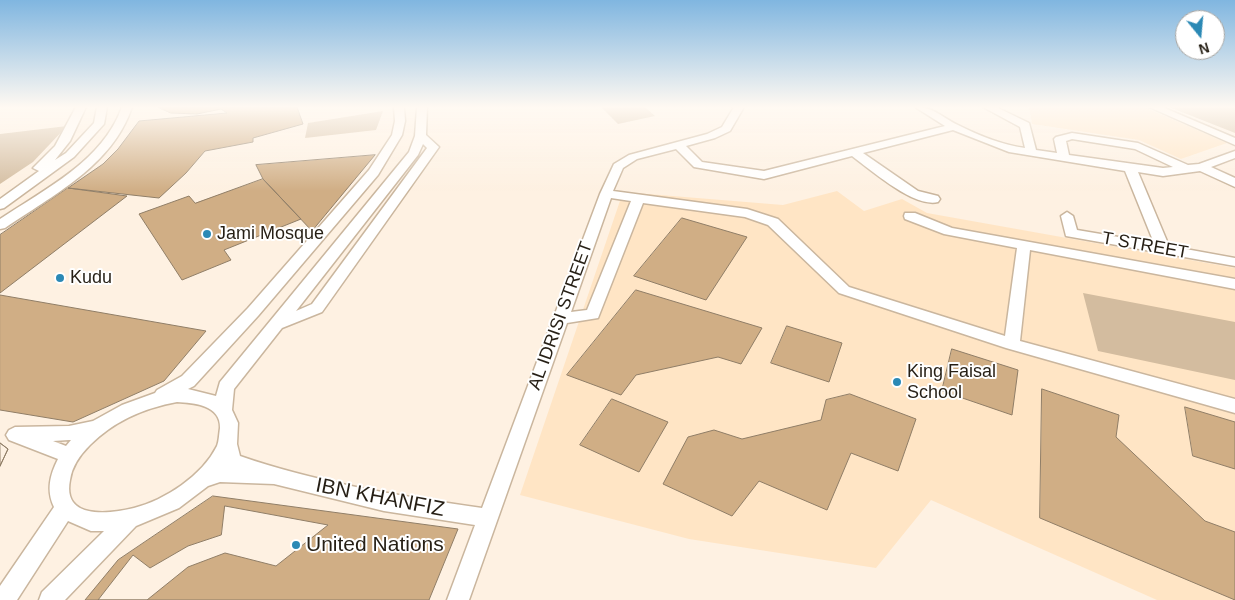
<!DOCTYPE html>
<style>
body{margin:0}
#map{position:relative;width:1235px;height:600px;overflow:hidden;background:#fef1e2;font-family:Arial,sans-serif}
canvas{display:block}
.north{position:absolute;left:1175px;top:10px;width:50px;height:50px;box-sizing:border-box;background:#fff;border:1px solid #a8a5a1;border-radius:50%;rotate:163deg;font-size:14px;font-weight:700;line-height:20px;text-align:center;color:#261f15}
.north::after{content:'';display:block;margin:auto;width:18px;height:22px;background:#2b89b5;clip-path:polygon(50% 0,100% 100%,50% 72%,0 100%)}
</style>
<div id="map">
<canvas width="1235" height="600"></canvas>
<div class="north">N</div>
</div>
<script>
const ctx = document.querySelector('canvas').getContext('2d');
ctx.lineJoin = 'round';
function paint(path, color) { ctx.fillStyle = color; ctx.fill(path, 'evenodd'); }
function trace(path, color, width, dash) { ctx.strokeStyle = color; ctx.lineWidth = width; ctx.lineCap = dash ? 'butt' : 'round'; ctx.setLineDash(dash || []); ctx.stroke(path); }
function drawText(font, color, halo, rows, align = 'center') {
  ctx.font = font + ' Arial,sans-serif'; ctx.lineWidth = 4; ctx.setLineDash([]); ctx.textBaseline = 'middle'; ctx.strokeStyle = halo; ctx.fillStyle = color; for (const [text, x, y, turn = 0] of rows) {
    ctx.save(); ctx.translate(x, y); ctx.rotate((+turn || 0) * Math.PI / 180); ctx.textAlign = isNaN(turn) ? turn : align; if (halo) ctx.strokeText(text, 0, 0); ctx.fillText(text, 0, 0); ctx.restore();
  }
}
paint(new Path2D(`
 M 1029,107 L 1144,107 L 1227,143 L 1181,159 L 1139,140 L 1032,124 Z
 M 837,191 L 864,211 L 902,199 L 927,213 L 1235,268 L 1235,600 L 1157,600 L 931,500 L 876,568 L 689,539 L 520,495 L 623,192 L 783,205 Z`), '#ffe5c5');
paint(new Path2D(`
 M 601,107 L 645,107 L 655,116 L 618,124 Z
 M 1169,107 L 1235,107 L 1235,133 Z
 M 383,111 L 376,130 L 305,138 L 308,123 Z
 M 67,126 L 33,162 L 0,184 L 0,134 Z
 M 1083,293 L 1235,322 L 1235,380 L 1098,351 Z`), '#d3bc9f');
const building = new Path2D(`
 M 158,107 L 297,107 L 303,124 L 253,138 L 253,142 L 205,151 L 186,173 L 159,198 L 68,188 L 103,164 L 118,149 L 139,121 L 227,113 L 221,109 L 197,114 L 171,113 Z
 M 375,155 L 312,231 L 263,179 L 256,165 Z
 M 263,179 L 301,219 L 224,250 L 231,260 L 182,280 L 139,214 L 189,196 L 195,203 Z
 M 68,188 L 127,196 L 0,293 L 0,235 Z
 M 682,218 L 747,237 L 706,300 L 634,276 Z
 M 636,290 L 762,328 L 741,364 L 718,357 L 636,375 L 621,395 L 567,375 Z
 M 0,295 L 206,331 L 164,381 L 73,422 L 0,410 Z
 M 787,326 L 842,343 L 829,382 L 771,363 Z
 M 952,349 L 1018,370 L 1012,415 L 942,391 Z
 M 1042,389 L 1119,415 L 1116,437 L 1205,521 L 1235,532 L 1235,600 L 1040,518 Z
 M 850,394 L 916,419 L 898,471 L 851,453 L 827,510 L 759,481 L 732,516 L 663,484 L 688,437 L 714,430 L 742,439 L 821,420 L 826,400 Z
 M 612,399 L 668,422 L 639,472 L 580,445 Z
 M 1185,407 L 1235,422 L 1235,469 L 1193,456 Z
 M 0,443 L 8,449 L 0,466 Z
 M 0,443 L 8,449 L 0,466 Z
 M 213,496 L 458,529 L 429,600 L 85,600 L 118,560 Z
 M 225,506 L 328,525 L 276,566 L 225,553 L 188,567 L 147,600 L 98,600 L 133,555 L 150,568 L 188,546 L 221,535 Z`);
paint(building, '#d0ae85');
trace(building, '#907e67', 1);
const minor = new Path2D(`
 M 76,107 L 86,107 L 70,141 L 55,160 L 66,153 L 94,123 L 97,107 L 107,107 L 104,124 L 74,157 L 4,208 L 0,209 L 0,199 L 39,171 L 33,168 L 55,146 Z
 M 122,107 L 132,107 C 113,165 52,196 5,228 L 0,229 L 0,219 C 45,189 103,161 122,107 Z
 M 394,107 L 404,107 L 405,121 L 402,135 L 378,175 L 258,316 L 194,386 L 188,389 L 216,396 L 220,382 L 409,152 L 415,136 L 417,107 L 427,107 L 426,135 L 439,147 L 322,312 L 282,328 L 234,389 L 232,410 L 238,423 L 237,444 L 240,456 C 318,483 400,496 482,508 L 600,194 L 614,164 L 629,155 L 707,134 L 722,127 L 734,107 L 744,107 L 730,131 L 715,138 L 686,146 L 702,162 L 764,171 L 945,126 L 915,107 C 934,107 941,117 958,125 C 978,135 1002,145 1025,148 L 1020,127 L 983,107 L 996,107 L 1029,123 L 1036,150 L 1057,153 L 1054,139 L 1056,137 L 1072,133 L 1138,143 L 1188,165 L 1199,164 L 1235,151 L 1235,158 L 1211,167 L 1235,178 L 1235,187 L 1200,171 L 1163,176 L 1138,172 L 1169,246 L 1235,258 L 1235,266 L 1066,236 L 1061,216 L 1067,212 L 1073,216 L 1077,230 L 1154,243 L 1125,171 L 1009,152 L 953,130 L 863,153 L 918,191 L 938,196 L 940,199 L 938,202 C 914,208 871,170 852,156 L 764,179 L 694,167 L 676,149 L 637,159 L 623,168 L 613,191 L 747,209 L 778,219 L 849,287 L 1005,336 L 1017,248 L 944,234 L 905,219 L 904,216 L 905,213 L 915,213 L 952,228 L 1235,279 L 1235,289 L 1030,250 L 1020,341 L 1235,399 L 1235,413 L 1006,348 L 839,293 L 768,225 L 745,217 L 643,203 L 598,318 L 567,323 L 469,600 L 447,600 L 475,525 L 384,511 L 274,484 L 220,482 L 208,486 L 179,508 L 136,526 L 65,600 L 39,600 L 42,592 L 104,531 L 91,531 L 68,521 L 17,600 L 0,600 L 0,586 L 54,507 C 46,490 50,475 58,459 L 9,440 L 6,435 L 9,430 L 15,427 L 69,426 L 93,421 L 122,405 L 155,393 L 157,390 L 182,376 L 248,308 L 369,170 L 392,135 L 395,121 ZM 1072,139 L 1135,149 L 1173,167 L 1163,168 L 1069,155 L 1066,141 ZM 423,144 L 427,148 L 312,304 L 296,311 L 418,155 ZM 611,198 L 631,201 L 587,310 L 571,312 ZM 177,402 C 194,403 221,405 220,428 C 219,434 219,441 217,446 C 202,476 165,500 134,508 C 109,514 62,520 70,480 C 72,466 80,455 90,445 C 114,421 144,408 177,402 ZM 69,440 L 71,440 L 66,446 L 53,441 Z
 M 1149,107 L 1162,107 L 1235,138 L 1235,145 Z`);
trace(minor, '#cab69e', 3);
paint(minor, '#fff');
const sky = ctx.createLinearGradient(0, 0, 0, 191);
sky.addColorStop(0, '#80b6e0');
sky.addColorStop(0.56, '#fff9f2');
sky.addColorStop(1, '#fff9f200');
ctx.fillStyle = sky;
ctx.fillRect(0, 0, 1235, 191);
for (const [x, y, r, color] of [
 [207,234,5,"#2b89b5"],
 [60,278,5,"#2b89b5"],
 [897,382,5,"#2b89b5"],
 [296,545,5,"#2b89b5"]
]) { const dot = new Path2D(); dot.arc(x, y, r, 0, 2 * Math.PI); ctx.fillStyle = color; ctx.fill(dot); trace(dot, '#fff', 2); }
drawText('18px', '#261f15', '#fff', [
 ["Jami Mosque",217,234],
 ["Kudu",70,278],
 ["King Faisal",907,372],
 ["School",907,393]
], 'left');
drawText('18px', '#261f15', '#fff', [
 ["T STREET",1145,246,10],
 ["AL IDRISI STREET",561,316,-70]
]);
drawText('21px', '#261f15', '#fff', [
 ["IBN KHANFIZ",380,498,11]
]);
drawText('21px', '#261f15', '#fff', [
 ["United Nations",306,545]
], 'left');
</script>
